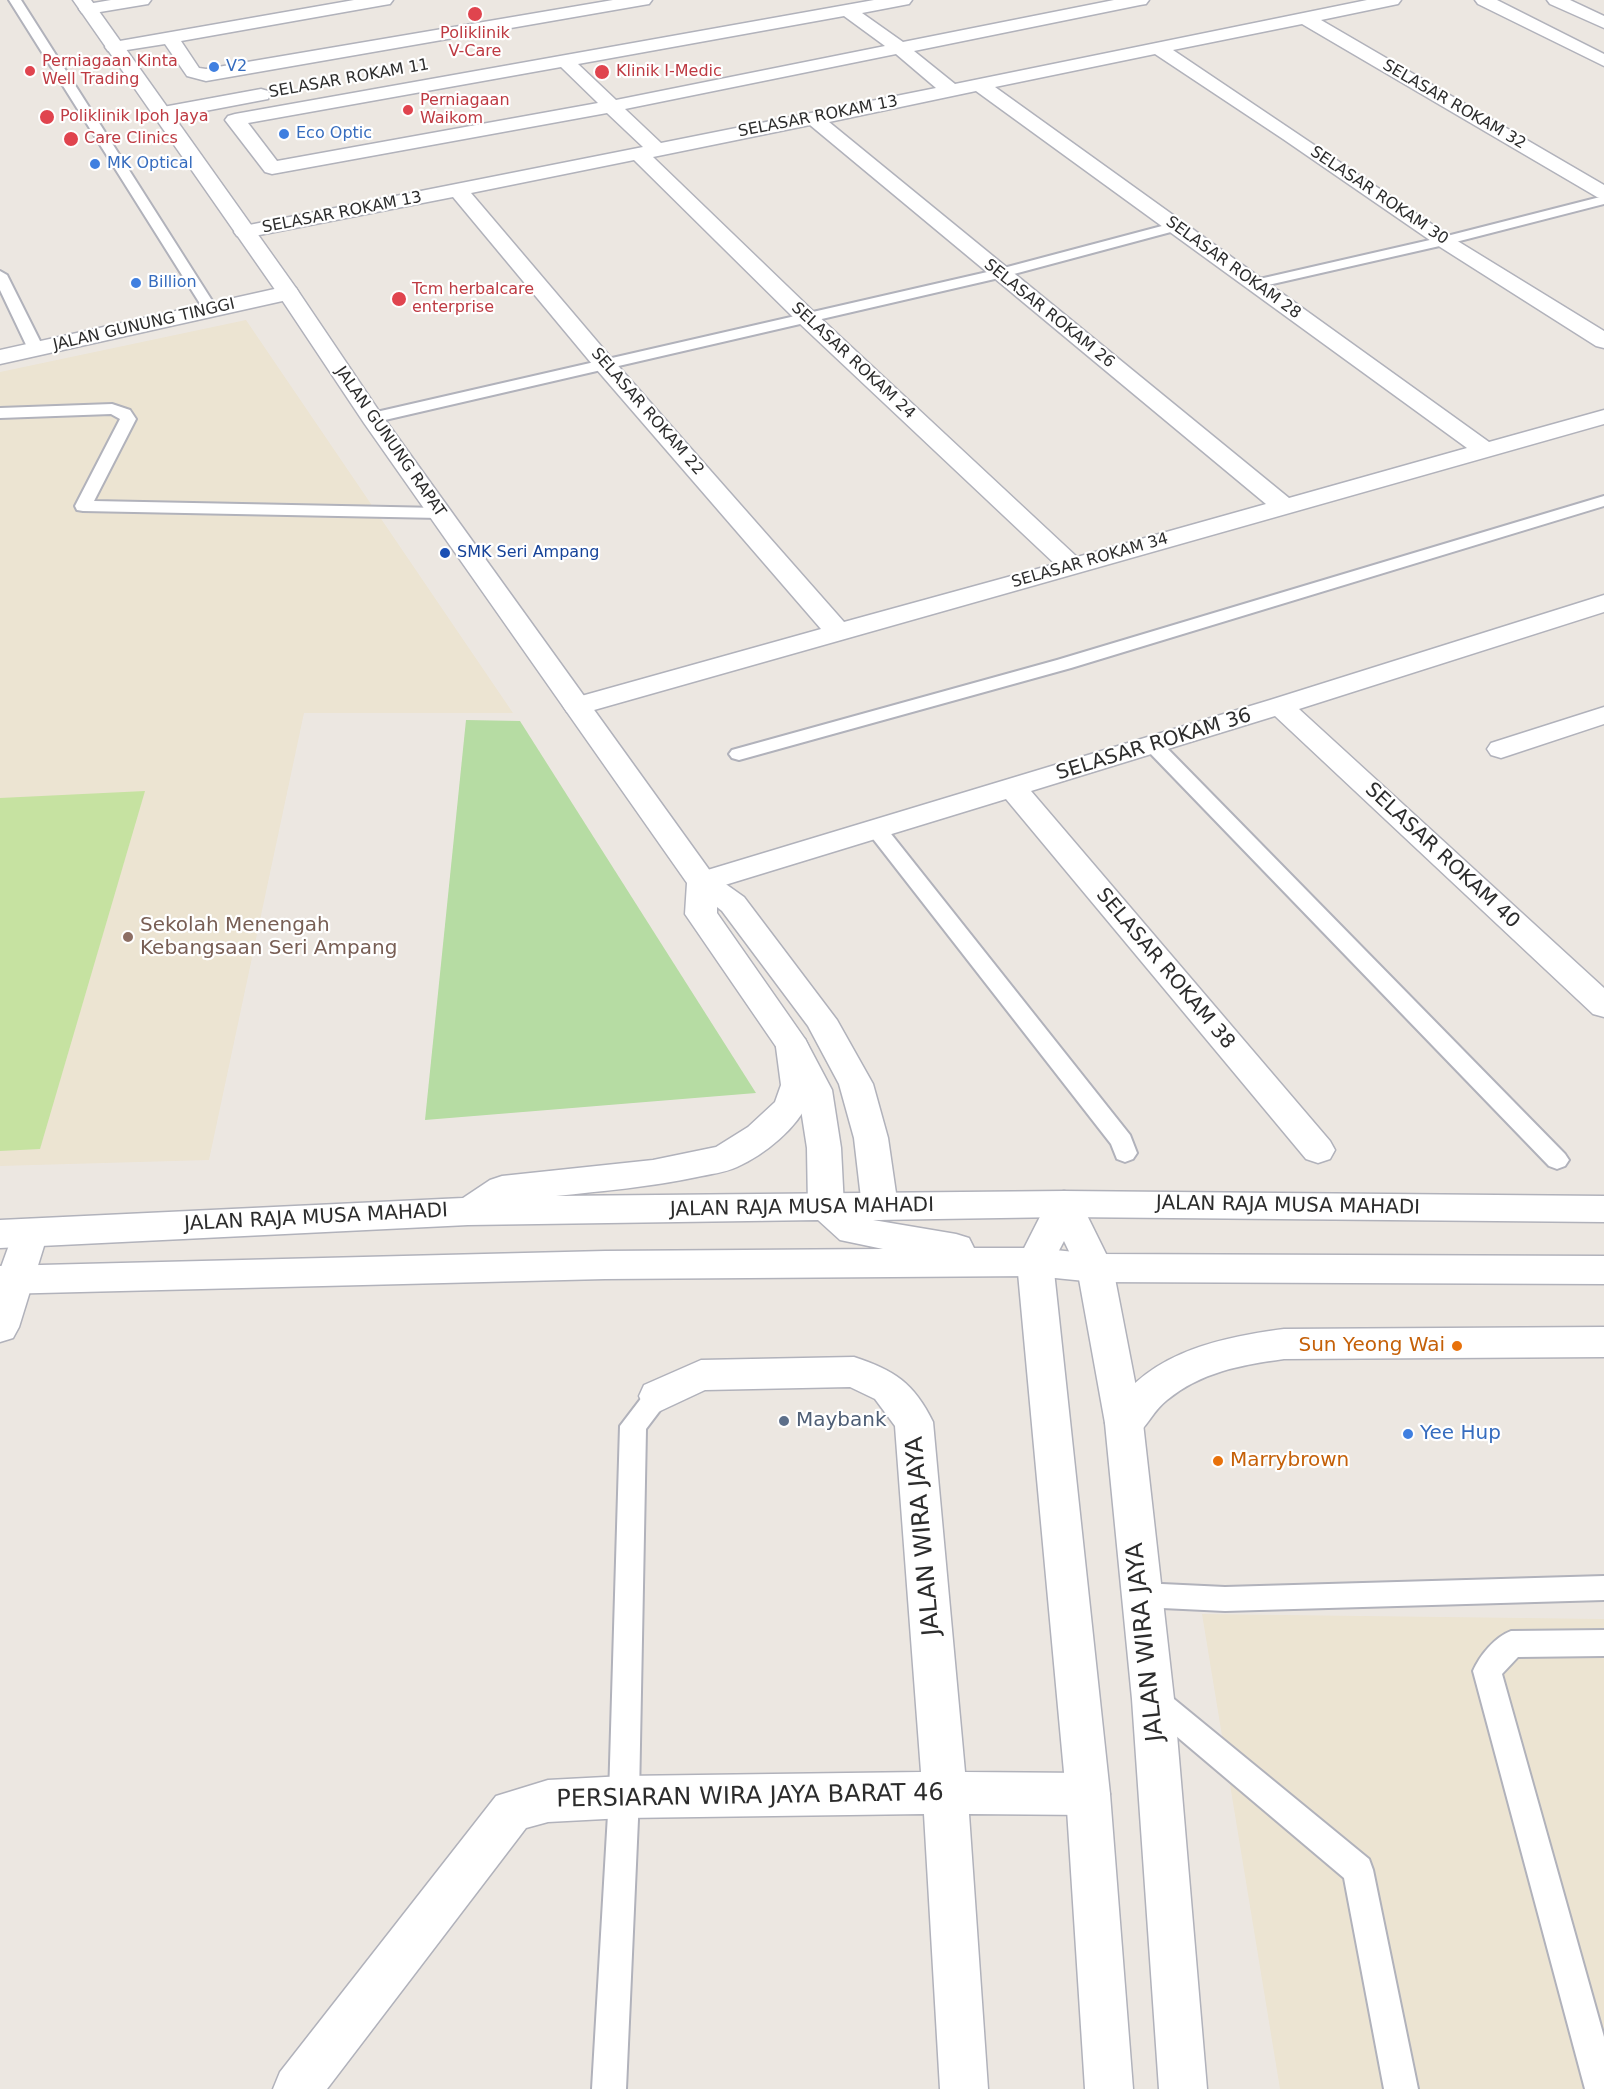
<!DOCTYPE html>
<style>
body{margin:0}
canvas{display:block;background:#ece7e1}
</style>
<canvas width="1604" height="2089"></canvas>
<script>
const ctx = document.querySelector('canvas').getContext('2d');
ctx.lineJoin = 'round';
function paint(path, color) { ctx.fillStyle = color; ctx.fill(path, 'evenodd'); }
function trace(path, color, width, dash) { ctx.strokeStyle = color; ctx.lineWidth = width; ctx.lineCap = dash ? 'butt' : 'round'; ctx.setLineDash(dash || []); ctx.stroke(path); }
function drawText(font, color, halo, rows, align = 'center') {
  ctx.font = font + ' "DejaVu Sans",sans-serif'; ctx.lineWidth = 4.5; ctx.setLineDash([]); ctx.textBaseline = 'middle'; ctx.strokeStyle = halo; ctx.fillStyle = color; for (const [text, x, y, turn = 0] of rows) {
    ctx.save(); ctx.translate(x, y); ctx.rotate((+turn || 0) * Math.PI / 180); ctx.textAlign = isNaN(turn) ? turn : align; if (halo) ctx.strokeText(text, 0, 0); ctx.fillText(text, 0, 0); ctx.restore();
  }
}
paint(new Path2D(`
 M 246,320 L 513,713 L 304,713 L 209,1160 L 0,1166 L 0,372 Z
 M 1202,1614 L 1604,1619 L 1604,2089 L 1280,2089 Z`), '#ece4d2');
paint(new Path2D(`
 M 466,720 L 520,721 L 756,1093 L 425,1120 Z`), '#b6dca3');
paint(new Path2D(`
 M 145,791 L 40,1149 L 0,1151 L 0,798 Z`), '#c6e2a1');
const service = new Path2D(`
 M 9,0 L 21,0 L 218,310 L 216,313 L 211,314 L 204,310 Z
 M 1604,196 L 1604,204 L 1444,245 L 1255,288 L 1248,284 L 1255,280 L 1443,237 Z
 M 1177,222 L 1184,226 L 1182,229 L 999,278 L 372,423 L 364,418 L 372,413 L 996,270 Z
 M 0,271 L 7,275 L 44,349 L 41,352 L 31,352 L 28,349 L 0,290 Z
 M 112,404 L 130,410 L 136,419 L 94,501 L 440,508 L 446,509 L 449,513 L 446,517 L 440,518 L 83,511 L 77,510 L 75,506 L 120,419 L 111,414 L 0,418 L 0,408 Z
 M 1604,496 L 1604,506 L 1071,668 L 739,760 L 732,758 L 729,754 L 732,750 L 1057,660 Z
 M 1153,739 L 1160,741 L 1565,1154 L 1569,1160 L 1565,1166 L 1557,1169 L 1549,1166 L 1146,749 L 1143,745 L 1146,741 Z
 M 877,824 L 884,825 L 1130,1135 L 1137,1153 L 1133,1159 L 1125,1162 L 1117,1159 L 1111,1144 L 870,835 L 867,830 L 870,825 Z
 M 658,1385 L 667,1388 L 671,1396 L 646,1429 L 639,1797 L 626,2089 L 592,2089 L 609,1797 L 620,1426 L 649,1388 Z
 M 1604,1576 L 1604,1600 L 1225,1611 L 1141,1607 L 1131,1604 L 1127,1595 L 1131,1586 L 1141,1583 L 1225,1587 Z
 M 1604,1630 L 1604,1656 L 1518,1657 L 1502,1674 L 1604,2037 L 1604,2089 L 1585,2089 L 1473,1671 C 1480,1655 1495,1637 1511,1631 Z
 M 1153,1686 L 1163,1690 L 1369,1859 L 1373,1870 L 1418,2089 L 1384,2089 L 1344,1878 L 1143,1708 L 1138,1699 L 1143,1690 Z`);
const minor = new Path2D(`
 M 111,0 L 151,0 L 148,4 L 88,14 L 82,13 L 79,9 L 82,5 Z
 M 354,0 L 393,0 L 390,4 L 384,5 L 181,41 L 199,68 L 206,69 L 613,0 L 652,0 L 649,4 L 643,5 L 206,81 L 187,76 L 165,44 L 114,52 L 108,51 L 105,47 L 108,43 L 114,42 Z
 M 874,0 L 912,0 L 909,4 L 862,13 L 903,42 L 1114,0 L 1149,0 L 1146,4 L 1140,5 L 914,51 L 955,84 L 1367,0 L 1401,0 L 1398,4 L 1321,20 L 1604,185 L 1604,199 L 1597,197 L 1302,24 L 1173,50 L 1451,237 L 1604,331 L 1604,348 L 1596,346 L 1437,245 L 1283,139 L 1155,54 L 995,87 L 1489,442 L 1604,410 L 1604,424 L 587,712 L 577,714 L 567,712 L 563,706 L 567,700 L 821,629 L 597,370 L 453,197 L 244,238 L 237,236 L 234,232 L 237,228 L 244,226 L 643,147 L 607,113 L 272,174 L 265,172 L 225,120 L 228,116 L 235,114 ZM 844,16 L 885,46 L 616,100 L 578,64 ZM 896,54 L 936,88 L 661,143 L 625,109 ZM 561,67 L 598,103 L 277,161 L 248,123 ZM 976,91 L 1467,448 L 1289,498 L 829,122 ZM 810,125 L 1266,504 L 1077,557 L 814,312 L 653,157 ZM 634,160 L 798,322 L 1055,564 L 844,622 L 613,360 L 471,193 Z
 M 1475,0 L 1497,0 L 1604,54 L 1604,66 L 1478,4 Z
 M 1547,0 L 1570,0 L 1604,16 L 1604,28 L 1550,4 Z
 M 261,89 L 268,91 L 270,95 L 268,99 L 163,119 L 156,117 L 154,113 L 156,109 L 163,107 Z
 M 288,286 L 296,288 L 299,293 L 296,298 L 0,364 L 0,350 Z
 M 1604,595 L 1604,612 L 1299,709 L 1604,988 L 1604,1017 L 1593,1014 L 1275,716 L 1031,791 L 1330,1141 L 1335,1150 L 1330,1159 L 1318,1163 L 1306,1159 L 1006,799 L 702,892 L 691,889 L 687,882 L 691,875 L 1270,700 Z
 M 1604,707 L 1604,724 L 1501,758 L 1491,755 L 1487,749 L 1491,743 Z
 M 30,1219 L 43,1223 L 48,1233 L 19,1327 L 13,1338 L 0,1342 L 0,1270 L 17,1223 Z
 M 1604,1327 L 1604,1357 L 1284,1359 C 1241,1365 1201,1372 1167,1400 C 1144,1418 1145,1446 1110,1434 L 1105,1423 C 1139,1355 1215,1338 1284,1329 Z
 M 854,1357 C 894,1370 914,1383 933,1422 L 965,1772 L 1088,1773 L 1104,1779 L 1110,1794 L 1104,1809 L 1088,1815 L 969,1814 L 988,2089 L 940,2089 L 924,1814 L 624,1818 L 548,1822 L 526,1828 L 327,2089 L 273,2089 L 280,2072 L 496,1796 L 548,1780 L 624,1776 L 921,1772 L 895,1426 L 875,1399 L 850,1387 L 705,1390 L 658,1412 L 644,1407 L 639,1396 L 644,1385 L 701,1360 Z`);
const tertiary = new Path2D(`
 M 73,0 L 91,0 L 296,288 L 381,414 L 713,875 L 744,897 L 837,1020 L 873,1084 L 888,1138 L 898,1207 L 893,1217 L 880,1220 L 867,1217 L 862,1207 L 854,1138 L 839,1084 L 808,1026 L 722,911 L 717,907 L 717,913 L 805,1039 L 832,1090 L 841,1148 L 844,1207 L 839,1217 L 826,1220 L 813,1217 L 808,1207 L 807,1148 L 798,1090 L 779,1051 L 685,914 L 687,883 L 364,423 L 278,294 Z
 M 1064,1191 L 1077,1195 L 1113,1268 L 1143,1423 L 1174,1699 L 1207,2089 L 1159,2089 L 1132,1699 L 1105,1423 L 1077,1268 L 1064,1241 L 1053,1262 L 1110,1794 L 1133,2089 L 1085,2089 L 1066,1794 L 1017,1262 L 1051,1195 Z`);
const secondary = new Path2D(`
 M 793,1035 L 805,1039 C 815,1057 816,1081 809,1100 C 798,1128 764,1155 737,1167 C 724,1173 710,1174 697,1177 C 650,1187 603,1191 556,1196 L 1064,1191 L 1604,1196 L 1604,1222 L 1064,1217 L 873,1220 L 956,1234 L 969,1238 L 974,1248 L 1035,1248 L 1095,1254 L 1604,1256 L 1604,1284 L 1095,1282 L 1035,1276 L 605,1279 L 0,1294 L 0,1266 L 605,1251 L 883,1249 L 840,1240 L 818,1220 L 468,1225 L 0,1248 L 0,1220 L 463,1198 L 490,1180 L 502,1176 L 653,1160 L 716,1147 L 748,1127 L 775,1102 L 781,1085 L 776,1047 L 781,1039 Z`);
trace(service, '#b1b2bb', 4);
trace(minor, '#b1b2bb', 3);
trace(tertiary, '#b1b2bb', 3);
trace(secondary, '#b1b2bb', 3);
paint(service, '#fff');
paint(minor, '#fff');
paint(tertiary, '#fff');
paint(secondary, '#fff');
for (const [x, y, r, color] of [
 [475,14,8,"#e0444e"],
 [214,67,6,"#3f7fe0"],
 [30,71,6,"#e0444e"],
 [602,72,8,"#e0444e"],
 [408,110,6,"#e0444e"],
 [47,117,8,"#e0444e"],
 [284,134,6,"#3f7fe0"],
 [71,139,8,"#e0444e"],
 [95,164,6,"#3f7fe0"],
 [136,283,6,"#3f7fe0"],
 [399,299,8,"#e0444e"],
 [445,553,6,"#1a4fb4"],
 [128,937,6,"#8d6e63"],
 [1457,1346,6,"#e8710a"],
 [784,1421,6,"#5c6f8a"],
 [1408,1434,6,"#3f7fe0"],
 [1218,1461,6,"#e8710a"]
]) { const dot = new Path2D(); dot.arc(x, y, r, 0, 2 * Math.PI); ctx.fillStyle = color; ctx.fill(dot); trace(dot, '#fff', 2); }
drawText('16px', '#be3a42', '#fff', [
 ["Poliklinik",475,34,"center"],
 ["V-Care",475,52,"center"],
 ["Perniagaan Kinta",42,62],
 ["Well Trading",42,80],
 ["Klinik I-Medic",616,72],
 ["Perniagaan",420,101],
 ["Waikom",420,119],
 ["Poliklinik Ipoh Jaya",60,117],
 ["Care Clinics",84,139],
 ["Tcm herbalcare",412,290],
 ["enterprise",412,308]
], 'left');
drawText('16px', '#366cbe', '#fff', [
 ["V2",226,67],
 ["Eco Optic",296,134],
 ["MK Optical",107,164],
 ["Billion",148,283]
], 'left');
drawText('16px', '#2c2c2c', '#fff', [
 ["SELASAR ROKAM 11",349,79,-10],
 ["SELASAR ROKAM 32",1454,105,30],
 ["SELASAR ROKAM 13",818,117,-11],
 ["SELASAR ROKAM 30",1379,196,34],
 ["SELASAR ROKAM 13",342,213,-11],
 ["SELASAR ROKAM 28",1233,268,36],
 ["SELASAR ROKAM 26",1049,314,39],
 ["JALAN GUNUNG TINGGI",144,325,-13],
 ["SELASAR ROKAM 24",853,361,43],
 ["SELASAR ROKAM 22",647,412,49],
 ["JALAN GUNUNG RAPAT",390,442,55],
 ["SELASAR ROKAM 34",1090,561,-16]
]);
drawText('16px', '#164399', '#fff', [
 ["SMK Seri Ampang",457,553]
], 'left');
drawText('20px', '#2c2c2c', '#fff', [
 ["SELASAR ROKAM 36",1154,745,-17],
 ["SELASAR ROKAM 40",1442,856,43],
 ["SELASAR ROKAM 38",1165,969,50],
 ["JALAN RAJA MUSA MAHADI",1288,1206,1],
 ["JALAN RAJA MUSA MAHADI",802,1208,-1],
 ["JALAN RAJA MUSA MAHADI",316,1218,-3]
]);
drawText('20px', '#785e54', '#fff', [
 ["Sekolah Menengah",140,926],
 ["Kebangsaan Seri Ampang",140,949]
], 'left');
drawText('20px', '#c56008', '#fff', [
 ["Sun Yeong Wai",1445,1346],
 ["Marrybrown",1230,1461,"left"]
], 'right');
drawText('20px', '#4e5e75', '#fff', [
 ["Maybank",796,1421]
], 'left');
drawText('20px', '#366cbe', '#fff', [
 ["Yee Hup",1420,1434]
], 'left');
drawText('24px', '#2c2c2c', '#fff', [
 ["JALAN WIRA JAYA",924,1536,-95],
 ["JALAN WIRA JAYA",1146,1642,-96],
 ["PERSIARAN WIRA JAYA BARAT 46",750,1797,-1]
]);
</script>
